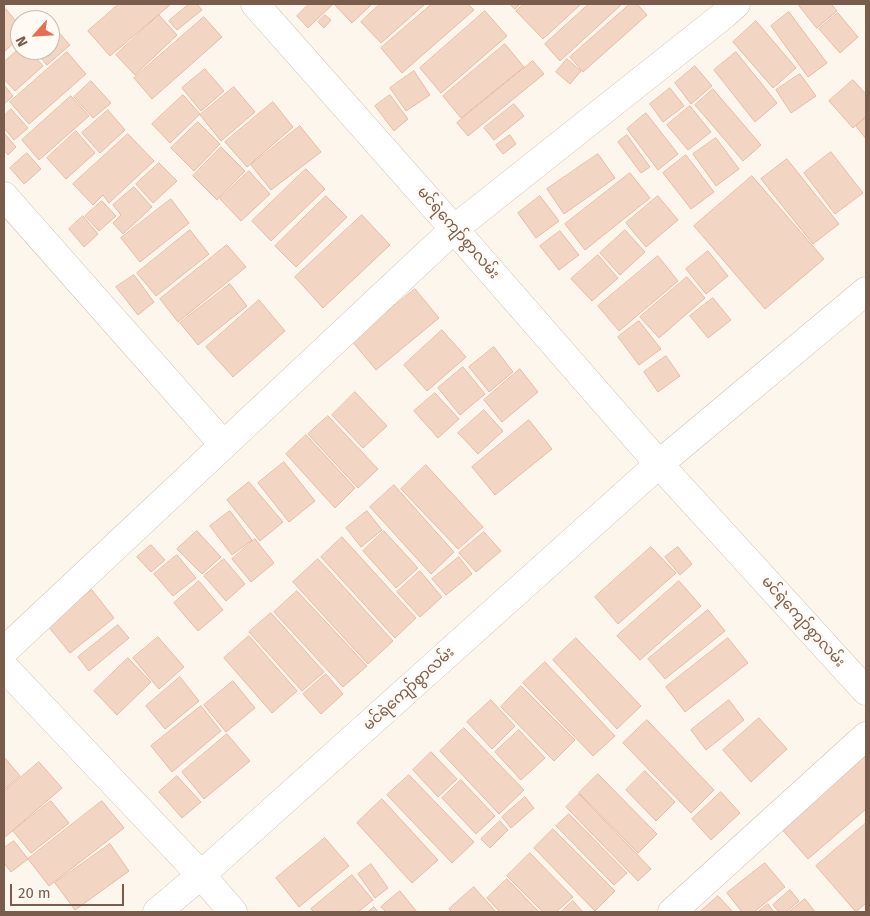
<!DOCTYPE html>
<meta charset="utf-8">
<style>
body{margin:0}
#map{position:relative;width:870px;height:916px;overflow:hidden;background:#fdf6ec;font-family:"Fira Sans",sans-serif}
canvas{display:block}
.frame{position:absolute;inset:0;border:5px solid #7a5c4d;pointer-events:none}
.north{position:absolute;left:10px;top:10px;width:50px;height:50px;box-sizing:border-box;background:#fffaf3;border:1px solid #cabbb1;border-radius:50%;rotate:244deg;font-size:14px;font-weight:700;line-height:20px;text-align:center;color:#7a5c4d}
.north::after{content:'';display:block;margin:auto;width:18px;height:22px;background:#e76f51;clip-path:polygon(50% 0,100% 100%,50% 72%,0 100%)}
.scale{position:absolute;left:10px;top:884px;width:114px;height:22px;box-sizing:border-box;border:2px solid #7a5c4d;border-top:0;padding-left:6px;font-size:15px;line-height:18px;white-space:nowrap;color:#7a5c4d;-webkit-text-stroke:4px #fffaf3;paint-order:stroke}
</style>
<div id="map">
<canvas width="870" height="916"></canvas>
<div class="frame"></div>
<div class="north">N</div>
<div class="scale">20 m</div>
</div>
<script>
const ctx = document.querySelector('canvas').getContext('2d');
ctx.lineJoin = 'round';
function paint(path, color) { ctx.fillStyle = color; ctx.fill(path, 'evenodd'); }
function trace(path, color, width, dash) { ctx.strokeStyle = color; ctx.lineWidth = width; ctx.lineCap = dash ? 'butt' : 'round'; ctx.setLineDash(dash || []); ctx.stroke(path); }
function drawText(font, color, halo, rows, align = 'center') {
  ctx.font = font + ' "Fira Sans","Noto Sans Myanmar",sans-serif'; ctx.lineWidth = 5; ctx.setLineDash([]); ctx.textBaseline = 'middle'; ctx.strokeStyle = halo; ctx.fillStyle = color; for (const [text, x, y, turn = 0] of rows) {
    ctx.save(); ctx.translate(x, y); ctx.rotate((+turn || 0) * Math.PI / 180); ctx.textAlign = isNaN(turn) ? turn : align; if (halo) ctx.strokeText(text, 0, 0); ctx.fillText(text, 0, 0); ctx.restore();
  }
}
const building = new Path2D(`
 M 119,4 L 171,4 L 110,56 L 88,31 Z
 M 189,4 L 197,4 L 202,10 L 177,30 L 169,21 Z
 M 309,4 L 333,4 L 308,28 L 297,16 Z
 M 336,4 L 372,4 L 352,23 L 335,5 Z
 M 380,4 L 425,4 L 381,43 L 361,22 Z
 M 432,4 L 468,4 L 474,10 L 402,73 L 381,48 Z
 M 510,4 L 520,4 L 515,9 Z
 M 524,4 L 581,4 L 543,39 L 516,11 Z
 M 589,4 L 622,4 L 560,61 L 545,44 Z
 M 630,4 L 637,4 L 647,15 L 583,72 L 570,57 Z
 M 798,4 L 831,4 L 837,11 L 817,28 Z
 M 6,9 L 20,26 L 20,37 L 4,52 L 4,11 Z
 M 485,11 L 507,36 L 441,93 L 420,68 Z
 M 789,12 L 827,63 L 808,77 L 771,26 Z
 M 838,13 L 858,37 L 840,53 L 819,29 Z
 M 159,15 L 177,35 L 135,75 L 116,55 Z
 M 325,15 L 331,20 L 324,28 L 318,22 Z
 M 204,17 L 222,37 L 152,99 L 134,78 Z
 M 756,21 L 796,68 L 773,88 L 733,42 Z
 M 53,26 L 70,45 L 47,65 L 34,50 L 50,50 L 50,29 Z
 M 505,44 L 524,67 L 461,118 L 443,96 Z
 M 20,48 L 20,50 L 29,50 L 43,66 L 15,91 L 4,79 L 4,62 Z
 M 67,52 L 86,74 L 29,124 L 10,102 Z
 M 736,52 L 777,103 L 755,122 L 714,70 Z
 M 567,59 L 581,71 L 570,84 L 556,72 Z
 M 533,61 L 544,74 L 468,136 L 457,123 Z
 M 695,66 L 712,86 L 691,104 L 675,83 Z
 M 205,69 L 224,91 L 201,111 L 182,88 Z
 M 414,71 L 430,95 L 406,111 L 390,88 Z
 M 800,74 L 816,96 L 791,113 L 776,90 Z
 M 853,80 L 866,94 L 866,116 L 853,128 L 829,101 Z
 M 91,81 L 111,103 L 93,118 L 74,97 Z
 M 4,85 L 13,96 L 4,104 Z
 M 234,87 L 255,112 L 221,141 L 200,115 Z
 M 670,88 L 684,106 L 663,122 L 650,104 Z
 M 713,89 L 761,145 L 743,161 L 695,105 Z
 M 183,95 L 200,114 L 170,143 L 152,124 Z
 M 390,95 L 408,119 L 394,131 L 375,106 Z
 M 71,96 L 89,116 L 39,160 L 22,140 Z
 M 273,102 L 293,127 L 247,167 L 225,142 Z
 M 514,104 L 524,116 L 494,140 L 484,128 Z
 M 690,106 L 711,132 L 688,150 L 667,125 Z
 M 11,109 L 28,128 L 14,140 L 4,128 L 4,116 Z
 M 108,110 L 125,130 L 100,153 L 82,133 Z
 M 646,113 L 678,154 L 658,170 L 627,129 Z
 M 866,118 L 866,139 L 856,126 Z
 M 198,122 L 220,144 L 194,171 L 171,148 Z
 M 300,126 L 321,152 L 271,190 L 251,165 Z
 M 76,131 L 95,153 L 66,179 L 47,158 Z
 M 4,133 L 16,147 L 8,155 L 4,150 Z
 M 128,134 L 154,161 L 109,203 L 103,195 L 93,205 L 73,184 Z
 M 510,135 L 516,144 L 503,154 L 496,145 Z
 M 627,135 L 650,167 L 641,173 L 618,142 Z
 M 716,138 L 739,169 L 716,186 L 693,154 Z
 M 221,147 L 245,171 L 217,200 L 193,176 Z
 M 831,152 L 863,193 L 835,214 L 804,173 Z
 M 27,153 L 41,169 L 24,184 L 10,168 Z
 M 598,154 L 615,178 L 564,214 L 547,189 Z
 M 686,155 L 714,192 L 691,209 L 663,173 Z
 M 787,159 L 839,224 L 813,244 L 761,179 Z
 M 159,163 L 177,181 L 153,203 L 136,184 Z
 M 306,169 L 325,189 L 271,241 L 252,221 Z
 M 249,171 L 270,194 L 241,221 L 220,199 Z
 M 630,173 L 650,198 L 585,250 L 565,224 Z
 M 752,176 L 824,259 L 765,309 L 694,226 Z
 M 134,187 L 152,207 L 123,234 L 113,223 L 121,215 L 113,205 Z
 M 326,196 L 347,217 L 296,267 L 275,246 Z
 M 540,196 L 559,221 L 536,238 L 518,213 Z
 M 658,196 L 678,220 L 646,247 L 626,223 Z
 M 171,199 L 189,223 L 140,262 L 121,238 Z
 M 102,201 L 116,216 L 99,231 L 85,216 Z
 M 362,215 L 390,245 L 323,308 L 295,277 Z
 M 83,216 L 98,234 L 84,247 L 69,229 Z
 M 190,230 L 209,254 L 156,296 L 137,273 Z
 M 625,230 L 645,252 L 620,275 L 600,253 Z
 M 560,231 L 579,255 L 559,270 L 540,246 Z
 M 227,245 L 246,267 L 178,322 L 160,299 Z
 M 708,251 L 728,276 L 706,294 L 686,269 Z
 M 598,255 L 618,278 L 592,301 L 571,279 Z
 M 658,256 L 678,281 L 619,331 L 598,306 Z
 M 134,275 L 154,302 L 138,315 L 116,287 Z
 M 687,277 L 705,298 L 659,338 L 640,317 Z
 M 230,284 L 247,306 L 198,345 L 180,323 Z
 M 415,289 L 439,318 L 376,370 L 352,341 Z
 M 713,298 L 731,320 L 708,338 L 690,316 Z
 M 259,300 L 285,331 L 233,377 L 206,347 Z
 M 639,321 L 661,349 L 639,365 L 618,337 Z
 M 442,330 L 466,357 L 427,391 L 404,365 Z
 M 494,347 L 513,372 L 489,392 L 469,367 Z
 M 666,356 L 680,376 L 658,392 L 644,372 Z
 M 463,367 L 485,394 L 460,415 L 438,388 Z
 M 520,369 L 538,392 L 502,422 L 484,400 Z
 M 355,392 L 387,426 L 363,448 L 332,415 Z
 M 435,393 L 459,419 L 438,438 L 414,411 Z
 M 484,410 L 503,431 L 478,454 L 458,433 Z
 M 328,416 L 378,469 L 358,488 L 308,434 Z
 M 529,420 L 552,449 L 495,495 L 472,467 Z
 M 306,435 L 355,488 L 335,508 L 286,454 Z
 M 284,462 L 315,501 L 289,522 L 258,483 Z
 M 426,465 L 483,527 L 458,549 L 401,489 Z
 M 249,482 L 283,522 L 260,541 L 227,500 Z
 M 394,485 L 454,552 L 431,574 L 370,507 Z
 M 230,511 L 252,540 L 232,555 L 210,526 Z
 M 367,511 L 382,530 L 361,547 L 346,528 Z
 M 197,531 L 221,557 L 202,574 L 177,549 Z
 M 384,531 L 418,568 L 396,588 L 363,551 Z
 M 484,532 L 501,551 L 476,572 L 459,553 Z
 M 342,537 L 416,618 L 395,638 L 321,557 Z
 M 255,539 L 274,563 L 251,582 L 232,559 Z
 M 151,545 L 165,560 L 151,572 L 137,557 Z
 M 651,547 L 676,573 L 618,624 L 595,597 Z
 M 678,547 L 692,564 L 680,575 L 665,557 Z
 M 177,555 L 196,578 L 173,596 L 154,574 Z
 M 459,557 L 472,574 L 446,595 L 432,579 Z
 M 224,559 L 245,584 L 226,601 L 204,576 Z
 M 318,559 L 393,641 L 368,664 L 293,582 Z
 M 420,571 L 442,597 L 420,617 L 397,592 Z
 M 199,581 L 223,610 L 198,631 L 174,603 Z
 M 679,581 L 701,606 L 640,660 L 617,636 Z
 M 92,590 L 114,618 L 70,653 L 48,626 Z
 M 297,591 L 367,666 L 343,687 L 274,612 Z
 M 708,610 L 725,631 L 665,679 L 648,659 Z
 M 271,613 L 324,672 L 302,691 L 249,632 Z
 M 118,625 L 129,638 L 89,671 L 78,657 Z
 M 249,636 L 297,691 L 272,713 L 224,658 Z
 M 158,637 L 184,667 L 159,689 L 133,658 Z
 M 576,638 L 641,706 L 617,729 L 553,660 Z
 M 728,638 L 748,663 L 685,712 L 666,687 Z
 M 128,658 L 151,682 L 117,715 L 94,691 Z
 M 545,662 L 615,736 L 593,756 L 523,683 Z
 M 326,674 L 343,694 L 321,714 L 303,694 Z
 M 180,677 L 199,701 L 165,729 L 146,706 Z
 M 233,681 L 255,708 L 226,732 L 204,705 Z
 M 521,686 L 575,740 L 554,761 L 501,707 Z
 M 491,700 L 515,726 L 492,749 L 467,722 Z
 M 729,700 L 744,720 L 706,750 L 691,730 Z
 M 201,706 L 221,731 L 172,772 L 151,746 Z
 M 759,718 L 787,749 L 751,782 L 723,750 Z
 M 647,720 L 714,790 L 691,813 L 623,743 Z
 M 464,728 L 524,790 L 499,814 L 440,751 Z
 M 519,730 L 545,758 L 521,780 L 495,752 Z
 M 227,734 L 250,761 L 204,799 L 182,772 Z
 M 431,752 L 457,779 L 438,797 L 413,770 Z
 M 866,754 L 866,809 L 808,859 L 780,827 Z
 M 4,757 L 20,776 L 4,790 Z
 M 39,762 L 62,788 L 4,838 L 4,792 Z
 M 645,771 L 675,802 L 656,821 L 626,790 Z
 M 598,774 L 657,834 L 638,853 L 579,793 Z
 M 409,775 L 474,842 L 452,863 L 387,795 Z
 M 177,776 L 201,802 L 182,818 L 159,792 Z
 M 461,780 L 495,816 L 476,834 L 442,798 Z
 M 721,792 L 740,813 L 711,840 L 692,819 Z
 M 579,794 L 651,869 L 638,881 L 566,807 Z
 M 525,797 L 534,808 L 511,828 L 502,817 Z
 M 382,799 L 438,860 L 412,883 L 357,823 Z
 M 51,801 L 69,823 L 31,853 L 13,831 Z
 M 102,801 L 124,828 L 49,886 L 28,859 Z
 M 569,814 L 627,873 L 614,885 L 556,826 Z
 M 500,821 L 508,830 L 490,848 L 481,839 Z
 M 866,823 L 866,903 L 856,912 L 816,866 Z
 M 553,829 L 615,891 L 595,911 L 534,848 Z
 M 325,838 L 349,866 L 299,907 L 276,878 Z
 M 14,841 L 28,859 L 11,872 L 4,863 L 4,848 Z
 M 110,844 L 129,871 L 75,910 L 55,883 Z
 M 530,853 L 573,897 L 556,912 L 543,912 L 507,876 Z
 M 765,863 L 785,887 L 754,912 L 742,912 L 727,893 Z
 M 371,864 L 388,888 L 375,898 L 358,874 Z
 M 352,875 L 373,900 L 358,912 L 314,912 L 311,909 Z
 M 507,879 L 539,912 L 500,912 L 487,898 Z
 M 474,887 L 496,912 L 452,912 L 449,909 Z
 M 790,890 L 799,901 L 786,912 L 779,912 L 773,905 Z
 M 400,891 L 417,912 L 386,912 L 381,907 Z
 M 718,896 L 733,912 L 700,912 Z
 M 805,899 L 815,912 L 789,912 Z
 M 573,901 L 583,912 L 561,912 Z
 M 768,904 L 774,912 L 758,912 Z
 M 374,907 L 378,912 L 368,912 Z`);
paint(building, '#f3d5c3');
trace(building, '#e6bba3', 1);
const minor = new Path2D(`
 M 255,4 L 454,229 L 659,464 L 866,691
 M 4,196 L 223,444
 M 4,651 L 454,229 L 725,14 L 736,4
 M 4,667 L 201,875 L 233,912
 M 157,912 L 201,875 L 659,464 L 866,291
 M 672,912 L 866,736`);
trace(minor, '#d1beb0', 29);
trace(minor, '#fff', 28);
drawText('15px', '#7a5c4d', '#fffaf3', [
 ["မင်ရဲကျော်စွာလမ်း",458,233,49],
 ["မင်ရဲကျော်စွာလမ်း",803,622,48],
 ["မင်ရဲကျော်စွာလမ်း",409,689,-42]
]);
</script>
